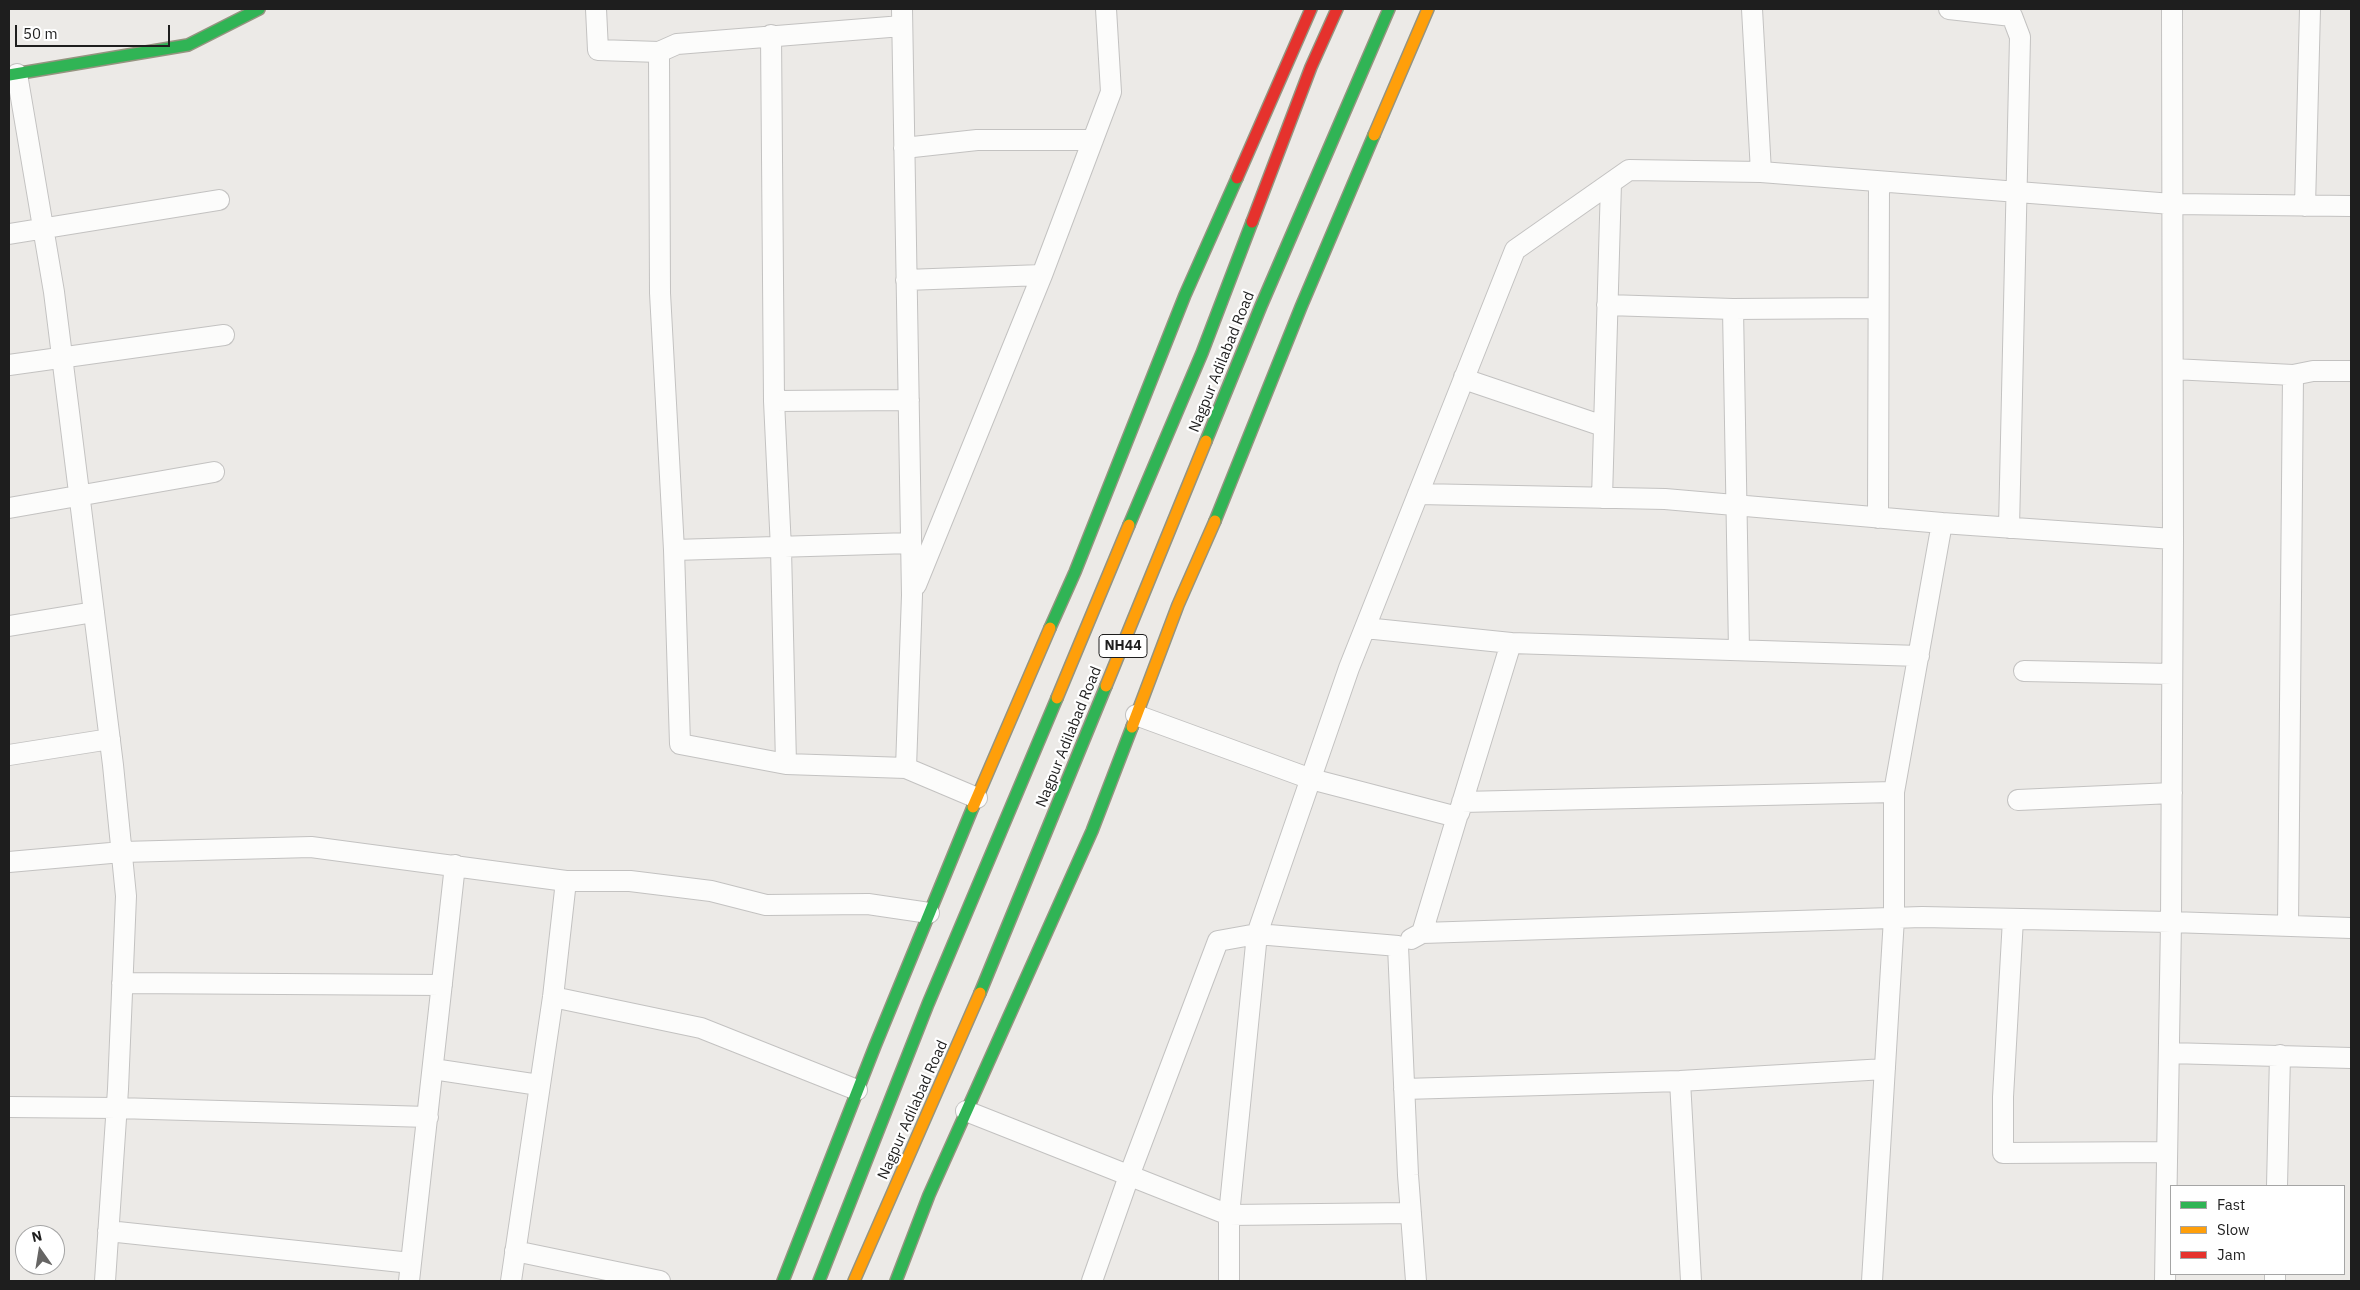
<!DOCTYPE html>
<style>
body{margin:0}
#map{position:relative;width:2360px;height:1290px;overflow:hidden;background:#eceae7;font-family:"IBM Plex Sans",sans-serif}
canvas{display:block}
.frame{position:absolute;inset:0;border:10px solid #1e1e1e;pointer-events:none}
.legend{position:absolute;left:2170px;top:1185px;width:175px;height:90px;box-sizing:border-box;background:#fff;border:1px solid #a5a5a5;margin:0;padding:6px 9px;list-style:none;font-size:15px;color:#1e1e1e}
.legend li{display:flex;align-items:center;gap:10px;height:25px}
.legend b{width:25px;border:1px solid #a5a5a5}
.north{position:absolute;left:15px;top:1225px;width:50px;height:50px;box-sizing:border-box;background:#fff;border:1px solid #a5a5a5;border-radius:50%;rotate:347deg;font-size:14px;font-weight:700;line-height:20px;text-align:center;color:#1e1e1e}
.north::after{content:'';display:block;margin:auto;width:18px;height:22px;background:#666564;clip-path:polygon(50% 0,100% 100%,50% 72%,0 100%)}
.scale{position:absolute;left:15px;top:25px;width:155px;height:22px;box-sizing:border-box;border:2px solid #1e1e1e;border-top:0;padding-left:6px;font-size:15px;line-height:18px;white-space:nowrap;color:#1e1e1e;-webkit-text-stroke:4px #fff;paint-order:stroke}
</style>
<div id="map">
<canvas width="2360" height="1290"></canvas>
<div class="frame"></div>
<ul class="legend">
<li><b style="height:6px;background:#30b455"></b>Fast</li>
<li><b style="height:6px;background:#ff9f0a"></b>Slow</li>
<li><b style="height:6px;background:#e5322d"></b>Jam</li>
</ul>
<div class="north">N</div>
<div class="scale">50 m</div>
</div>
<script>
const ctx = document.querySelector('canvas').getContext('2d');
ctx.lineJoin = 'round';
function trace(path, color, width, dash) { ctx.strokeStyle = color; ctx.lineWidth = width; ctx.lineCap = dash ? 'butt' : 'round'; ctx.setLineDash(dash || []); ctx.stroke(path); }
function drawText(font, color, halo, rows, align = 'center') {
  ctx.font = font + ' "IBM Plex Sans",sans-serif'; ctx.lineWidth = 4.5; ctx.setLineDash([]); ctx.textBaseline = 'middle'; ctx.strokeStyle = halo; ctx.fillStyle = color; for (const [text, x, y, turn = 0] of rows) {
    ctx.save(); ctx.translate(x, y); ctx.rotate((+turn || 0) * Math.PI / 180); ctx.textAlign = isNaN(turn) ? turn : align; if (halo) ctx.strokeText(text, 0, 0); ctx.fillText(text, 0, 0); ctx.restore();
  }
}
const street = new Path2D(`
 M 596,9 L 598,50 L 659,52 L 677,44 L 902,26
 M 902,9 L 912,595 L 906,768 L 977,798
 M 1949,9 L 2012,16 L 2020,37 L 2009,528
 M 771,35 L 774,401 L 781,549 L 786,764
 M 659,52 L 660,293 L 674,550 L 911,543
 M 17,74 L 54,292 L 113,765 L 126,896 L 118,1089 L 105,1281
 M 904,148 L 977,140 L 1093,140
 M 1761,172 L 2172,204 L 2351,206
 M 2305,206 L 2310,9
 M 9,234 L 219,200
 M 906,280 L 1042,275 L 1111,92 L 1106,9
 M 1607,305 L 1733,309 L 1877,308
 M 1733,309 L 1739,650
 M 9,365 L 224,335
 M 2173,369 L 2293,375 L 2313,371 L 2351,371
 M 1464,377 L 1464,379 L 1603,426
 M 774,401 L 909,400
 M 1418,494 L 1665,499 L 1942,523
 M 1602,498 L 1611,183
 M 9,508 L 214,472
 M 1878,518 L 1879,182
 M 674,550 L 680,744 L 786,764 L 906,768
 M 916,585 L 1042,275
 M 9,626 L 94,612
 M 1365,628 L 1511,643 L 1459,813
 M 1511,643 L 1919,656
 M 2024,671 L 2172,674
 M 1136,715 L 1311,779 L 1457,817 L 1422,933 L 1411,939
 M 9,755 L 110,739
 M 1894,792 L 1942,523 L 2173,539
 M 2018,800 L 2172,793
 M 1462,802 L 1894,792 L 1894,918 L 1872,1281
 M 9,862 L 122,852 L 311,847 L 566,881 L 630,881 L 711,891 L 766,905 L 868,904 L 929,913
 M 2013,919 L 2003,1097 L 2003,1153 L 2167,1152
 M 2288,926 L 2293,375
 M 1422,933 L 1922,917 L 2171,922 L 2351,928
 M 122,983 L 442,985
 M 553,997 L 701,1028 L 857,1090
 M 2169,1053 L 2351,1058
 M 433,1069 L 539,1085
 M 1680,1081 L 1691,1281
 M 1404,1089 L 1680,1081 L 1885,1069
 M 9,1107 L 117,1108 L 428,1117
 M 966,1111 L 1229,1215 L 1411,1213
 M 2277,1186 L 2280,1055
 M 108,1231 L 411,1263
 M 515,1251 L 660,1281
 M 409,1281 L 455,865
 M 511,1281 L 553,997 L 566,881
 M 1092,1281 L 1129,1176 L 1218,941 L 1257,934 L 1229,1215 L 1229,1281
 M 1416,1281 L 1408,1175 L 1398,946 L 1257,934 L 1349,668 L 1515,250 L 1629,170 L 1761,172 L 1752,9
 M 2165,1281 L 2171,922 L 2173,539 L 2172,9
 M 2275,1281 L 2275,1274`);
const fast = new Path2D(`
 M 9,75 L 188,45 L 259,9
 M 1206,441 L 1261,306 L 1389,9
 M 1215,521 L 1301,307 L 1374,135
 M 1129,525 L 1202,353 L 1252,222
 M 1050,628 L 1075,572 L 1185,295 L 1237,178
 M 980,993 L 1106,686
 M 783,1281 L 875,1046 L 973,807
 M 819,1281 L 928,1004 L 1057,698
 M 896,1281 L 929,1195 L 1092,831 L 1132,727`);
const slow = new Path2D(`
 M 1374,135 L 1428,9
 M 1106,686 L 1206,441
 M 1057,698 L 1129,525
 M 1132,727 L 1178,605 L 1215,521
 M 973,807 L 1050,628
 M 854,1281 L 980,993`);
const jam = new Path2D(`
 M 1237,178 L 1311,9
 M 1252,222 L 1311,67 L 1337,9`);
trace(street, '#c3c2c1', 22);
trace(fast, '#959480', 14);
trace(slow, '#959480', 14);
trace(jam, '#959480', 14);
trace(street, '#fcfcfb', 20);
trace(fast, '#30b455', 11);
trace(slow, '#ff9f0a', 11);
trace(jam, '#e5322d', 11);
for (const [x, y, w] of [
 [1123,646,48]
]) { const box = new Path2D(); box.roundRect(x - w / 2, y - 11.5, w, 23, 4); ctx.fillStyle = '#fff'; ctx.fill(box); trace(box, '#1e1e1e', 1); }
drawText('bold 14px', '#1e1e1e', null, [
 ["NH44",1123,646]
]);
drawText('15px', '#1e1e1e', '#fff', [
 ["Nagpur Adilabad Road",1222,362,-68],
 ["Nagpur Adilabad Road",1069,737,-68],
 ["Nagpur Adilabad Road",913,1110,-66]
]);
</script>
